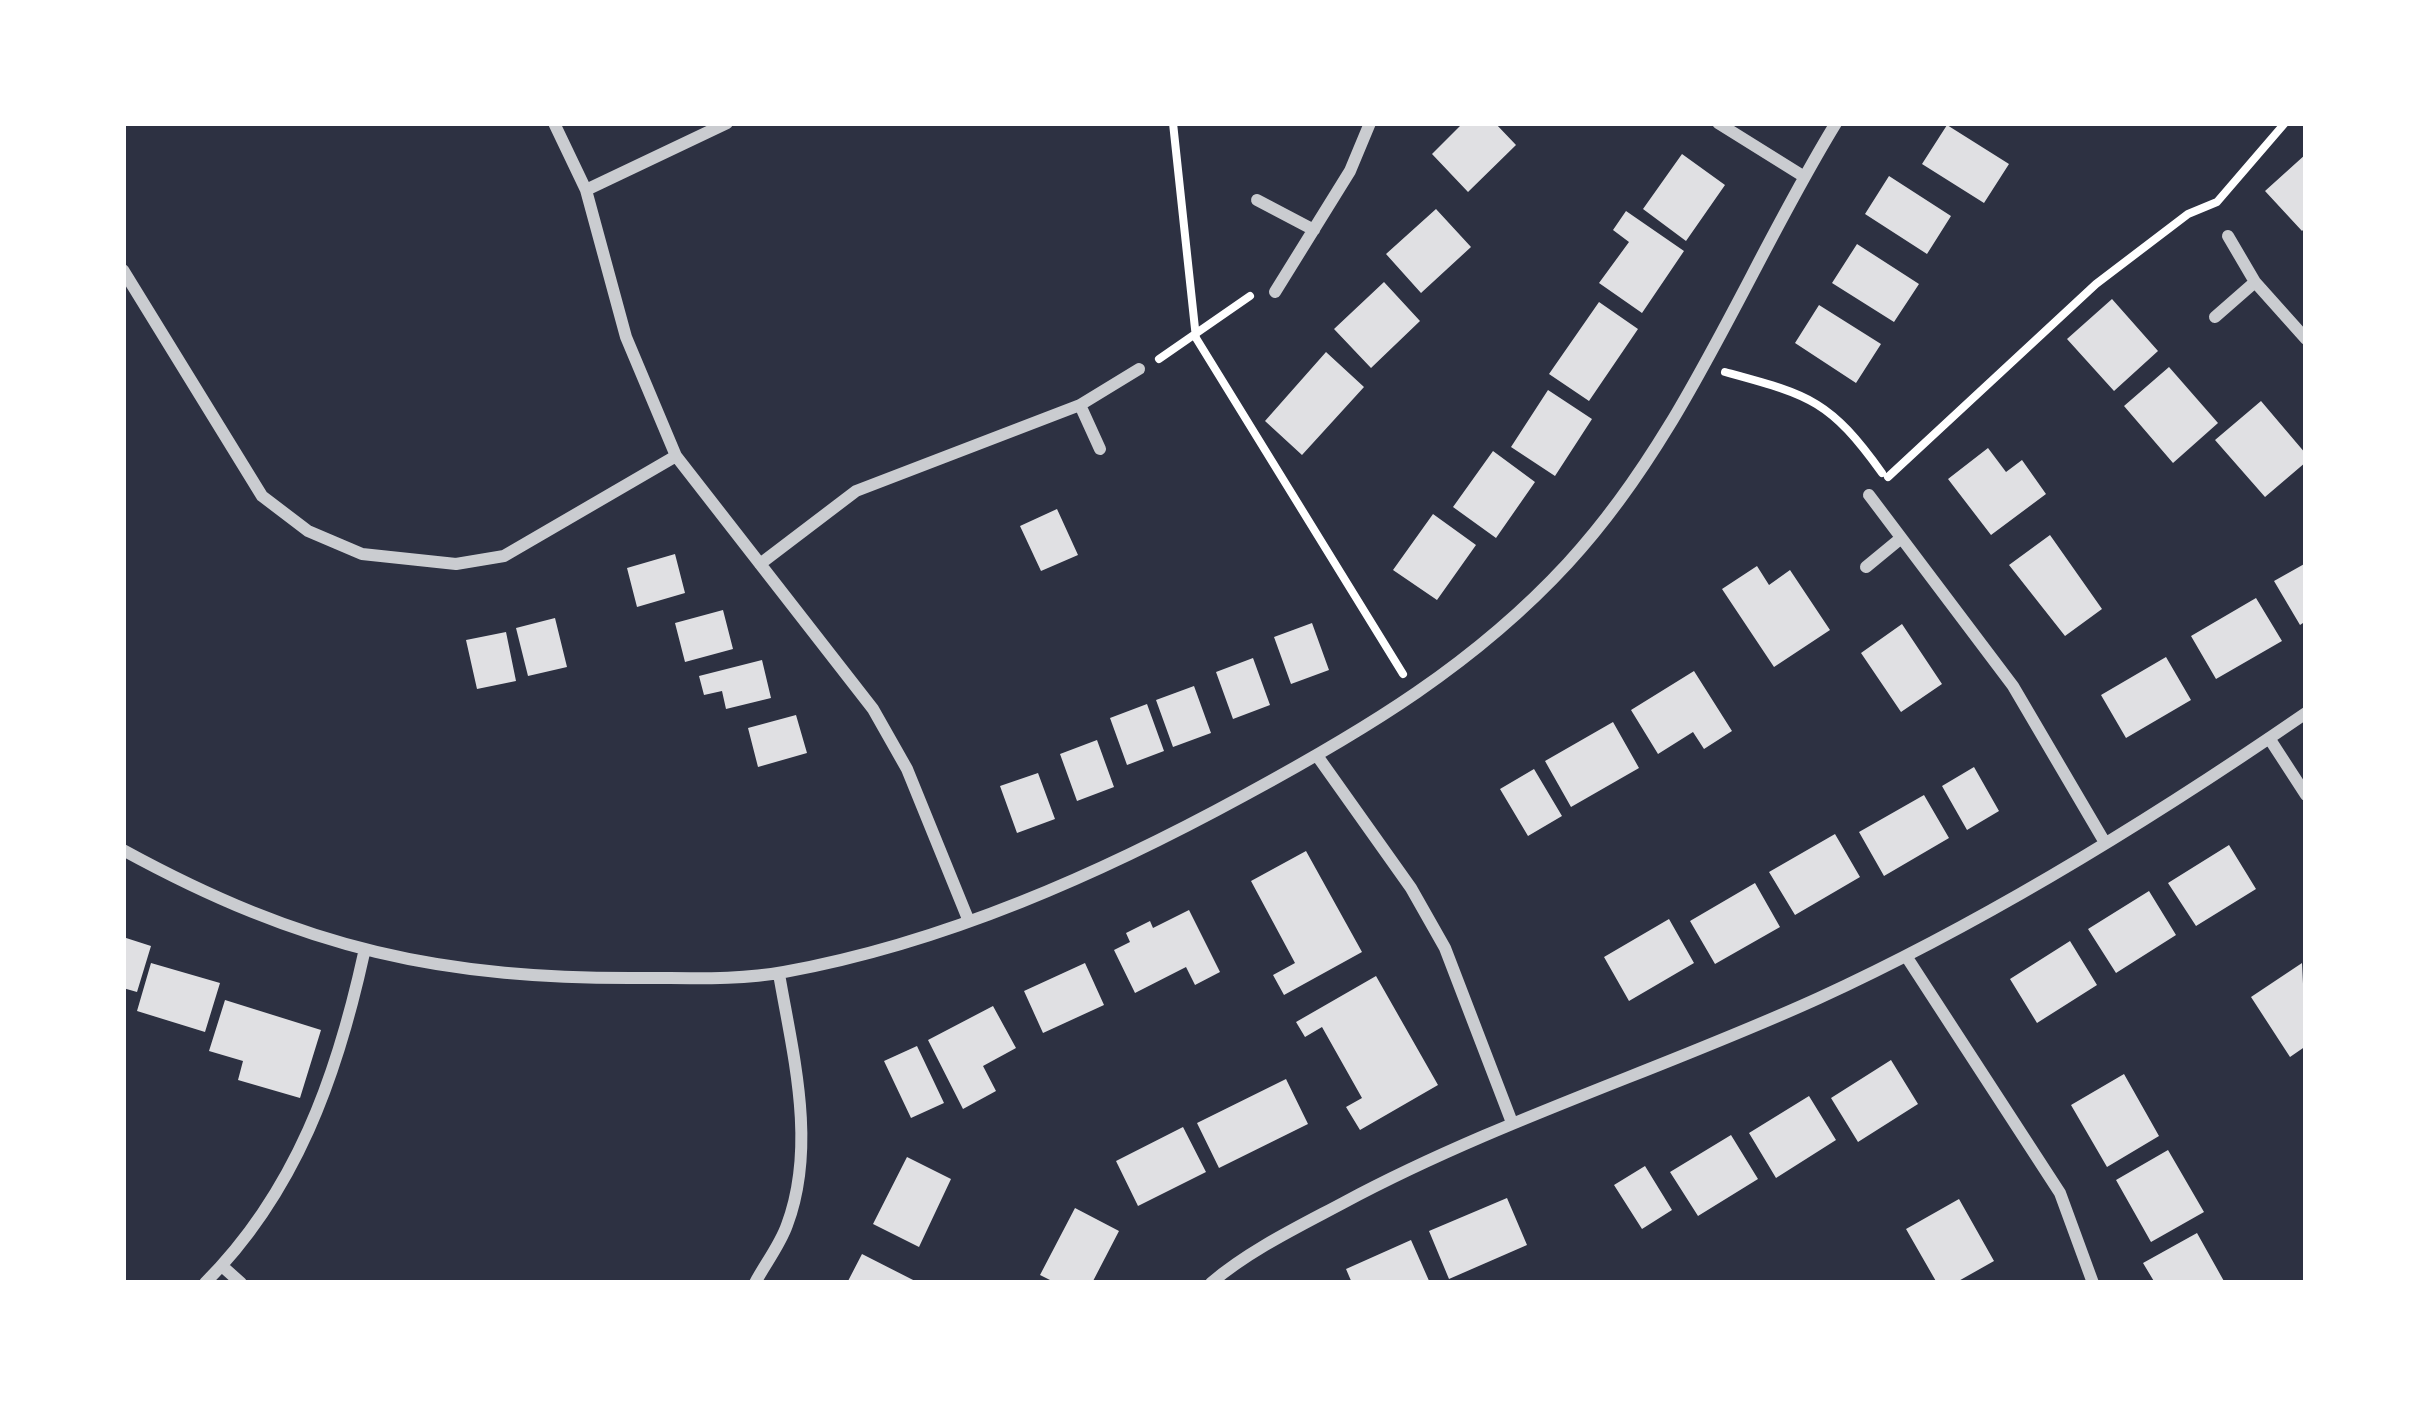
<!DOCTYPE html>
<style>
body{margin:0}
#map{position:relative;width:2429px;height:1406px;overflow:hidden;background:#2d3142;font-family:Cabin,sans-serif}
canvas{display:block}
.frame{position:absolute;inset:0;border:126px solid #fff;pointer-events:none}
</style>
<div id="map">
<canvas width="2429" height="1406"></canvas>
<div class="frame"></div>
</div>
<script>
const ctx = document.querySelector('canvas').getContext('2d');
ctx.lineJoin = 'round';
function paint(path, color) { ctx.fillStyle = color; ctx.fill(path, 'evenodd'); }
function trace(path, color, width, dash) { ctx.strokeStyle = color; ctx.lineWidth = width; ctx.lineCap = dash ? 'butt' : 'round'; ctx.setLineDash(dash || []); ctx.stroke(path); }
paint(new Path2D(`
 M 1463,123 L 1495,123 L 1516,145 L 1468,192 L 1432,154 Z
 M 1947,125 L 2009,164 L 1984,203 L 1922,164 Z
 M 1682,154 L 1725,185 L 1686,241 L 1643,209 Z
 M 2306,154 L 2306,227 L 2302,231 L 2265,191 Z
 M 1889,176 L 1951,216 L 1927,254 L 1865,214 Z
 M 1436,209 L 1471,247 L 1421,293 L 1386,254 Z
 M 1626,211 L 1684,251 L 1642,313 L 1599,283 L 1629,242 L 1613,230 Z
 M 1857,244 L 1919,284 L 1894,322 L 1832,283 Z
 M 1384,282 L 1420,321 L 1371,368 L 1334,329 Z
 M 2112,299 L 2158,351 L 2114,391 L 2067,339 Z
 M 1599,302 L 1638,329 L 1589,401 L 1549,374 Z
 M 1819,305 L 1881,344 L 1856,383 L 1795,343 Z
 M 1326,352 L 1364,387 L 1302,455 L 1265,421 Z
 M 2169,367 L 2218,423 L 2173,463 L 2124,406 Z
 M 1548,390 L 1592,419 L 1555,476 L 1511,447 Z
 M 2261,401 L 2306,454 L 2306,462 L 2265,497 L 2215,440 Z
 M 1988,448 L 2006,472 L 2022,460 L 2046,494 L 1991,535 L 1948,479 Z
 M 1493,451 L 1535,482 L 1496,538 L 1453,507 Z
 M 1057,509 L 1078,555 L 1041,571 L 1020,526 Z
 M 1433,514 L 1476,545 L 1437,600 L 1393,570 Z
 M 2050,535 L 2102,609 L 2065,636 L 2009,565 Z
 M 675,554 L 685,593 L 637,607 L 627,568 Z
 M 2306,563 L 2306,621 L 2300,625 L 2274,581 Z
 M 1757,566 L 1769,585 L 1790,570 L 1830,630 L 1774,667 L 1722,589 Z
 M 2256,598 L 2282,641 L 2216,679 L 2191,636 Z
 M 723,610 L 733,649 L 685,662 L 675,623 Z
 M 555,618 L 567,667 L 528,676 L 516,628 Z
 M 1312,623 L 1329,670 L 1291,684 L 1274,637 Z
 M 1902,624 L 1942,684 L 1901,712 L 1861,653 Z
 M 506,632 L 516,681 L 477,689 L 466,640 Z
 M 2166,657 L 2191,700 L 2126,738 L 2101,695 Z
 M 1253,658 L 1270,705 L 1233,719 L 1216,672 Z
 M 762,660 L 771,698 L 726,709 L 722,691 L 704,695 L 699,676 Z
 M 1694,671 L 1732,731 L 1704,749 L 1693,732 L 1658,754 L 1631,710 Z
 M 1194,686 L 1211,733 L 1173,747 L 1156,700 Z
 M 1147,704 L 1164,751 L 1127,765 L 1110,718 Z
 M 796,715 L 807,753 L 758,767 L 748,728 Z
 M 1613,722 L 1639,768 L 1571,807 L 1545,761 Z
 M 1097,740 L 1114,787 L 1077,801 L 1060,754 Z
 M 1974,767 L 1999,811 L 1967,830 L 1942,786 Z
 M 1534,769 L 1562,816 L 1528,836 L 1500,789 Z
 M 1038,773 L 1055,819 L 1017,833 L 1000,786 Z
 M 1924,795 L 1949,838 L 1884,876 L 1859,832 Z
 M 1835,834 L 1860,877 L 1795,915 L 1769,872 Z
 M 2229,845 L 2256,889 L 2196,926 L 2168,883 Z
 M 1306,851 L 1362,952 L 1284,995 L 1273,975 L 1295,963 L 1251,881 Z
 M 1755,883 L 1780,927 L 1715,964 L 1690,921 Z
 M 2149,891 L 2176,935 L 2116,973 L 2088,929 Z
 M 1189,910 L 1220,972 L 1195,985 L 1186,967 L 1135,993 L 1114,950 L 1130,942 L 1126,933 L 1150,921 L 1153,928 Z
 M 1669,919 L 1694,963 L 1629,1001 L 1604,957 Z
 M 123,937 L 151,946 L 137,992 L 123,988 Z
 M 2070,941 L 2097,985 L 2037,1023 L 2010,979 Z
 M 151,963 L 220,983 L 205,1032 L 137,1011 Z
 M 1085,963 L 1104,1005 L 1043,1033 L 1024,991 Z
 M 2302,963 L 2306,1046 L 2290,1057 L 2251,997 Z
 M 1376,976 L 1438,1085 L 1360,1130 L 1346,1107 L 1362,1098 L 1322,1027 L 1305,1037 L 1296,1022 Z
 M 225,1000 L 321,1030 L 300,1098 L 238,1080 L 243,1061 L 209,1051 Z
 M 993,1006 L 1016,1048 L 983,1066 L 996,1091 L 963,1109 L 928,1040 Z
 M 917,1046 L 944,1103 L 911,1118 L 884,1061 Z
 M 1891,1060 L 1918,1104 L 1858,1142 L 1831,1098 Z
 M 2124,1074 L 2159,1136 L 2107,1167 L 2071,1105 Z
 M 1286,1079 L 1308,1124 L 1219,1168 L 1197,1123 Z
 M 1809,1096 L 1836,1140 L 1776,1178 L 1749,1133 Z
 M 1183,1127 L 1206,1172 L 1138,1206 L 1116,1161 Z
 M 1731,1135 L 1758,1179 L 1698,1216 L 1670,1172 Z
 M 2168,1150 L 2204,1212 L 2151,1242 L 2116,1180 Z
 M 907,1157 L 951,1179 L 919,1247 L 873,1224 Z
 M 1645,1166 L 1672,1210 L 1642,1229 L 1614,1185 Z
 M 1507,1198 L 1527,1245 L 1449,1279 L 1429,1231 Z
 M 1959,1199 L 1994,1261 L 1955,1283 L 1937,1283 L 1906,1229 Z
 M 1075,1208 L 1119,1231 L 1092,1283 L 1056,1283 L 1040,1275 Z
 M 2197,1233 L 2225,1283 L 2155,1283 L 2143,1263 Z
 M 1411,1240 L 1430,1283 L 1352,1283 L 1346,1269 Z
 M 862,1254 L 919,1283 L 847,1283 Z`), '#e0e0e3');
trace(new Path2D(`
 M 1173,123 L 1196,338 L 1403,674
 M 1159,359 L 1250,296
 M 1725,372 C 1809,395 1829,399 1882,473
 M 1888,477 L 2096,284 L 2188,214 L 2217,202 L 2285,123`), '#fff', 8);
trace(new Path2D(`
 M 554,123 L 586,190 L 626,337 L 676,456 L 873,709 L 907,769 L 968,919
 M 1718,123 L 1803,176
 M 586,190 L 727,123
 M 1257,200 L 1314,230
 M 2228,236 L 2255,282 L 2306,339
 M 123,270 L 262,496 L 308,531 L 362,554 L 456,564 L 504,556 L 676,456
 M 1275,292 L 1350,171 L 1370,123
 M 2215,317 L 2255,282
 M 1080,405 L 1100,449
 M 1869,495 L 2013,686 L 2104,841
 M 760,564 L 856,491 L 1080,405 L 1139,369
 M 1866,567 L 1900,539
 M 2269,738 L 2306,795
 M 1318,757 L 1411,888 L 1445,948 L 1511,1120
 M 123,850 C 304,949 442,980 648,978 C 692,978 741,980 784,972 C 945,943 1102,873 1245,795 C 1365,730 1475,664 1568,563 C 1685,436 1747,268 1836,123
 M 1906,956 L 2060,1193 L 2093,1283
 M 222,1266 L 241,1283
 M 205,1283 C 296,1192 337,1076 364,953
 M 755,1283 C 765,1264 780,1245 787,1225 C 817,1145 793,1055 779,974
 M 1211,1283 C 1250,1250 1298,1227 1343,1203 C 1496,1121 1661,1070 1819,998 C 1989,920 2152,819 2306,713`), '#caccd0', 12);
</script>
